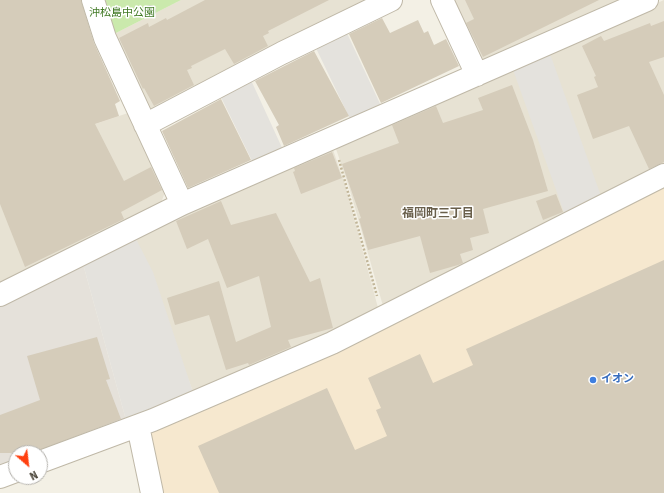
<!DOCTYPE html>
<meta charset="utf-8">
<style>
body{margin:0}
#map{position:relative;width:664px;height:493px;overflow:hidden;background:#f3f0e5;font-family:"Source Sans 3",sans-serif}
canvas{display:block}
.north{position:absolute;left:8px;top:445px;width:40px;height:40px;box-sizing:border-box;background:#fff;border:1px solid #b5b3ae;border-radius:50%;rotate:152deg;font-size:11px;font-weight:700;line-height:16px;text-align:center;color:#464034}
.north::after{content:'';display:block;margin:auto;width:14px;height:18px;background:#ff4010;clip-path:polygon(50% 0,100% 100%,50% 72%,0 100%)}
</style>
<div id="map">
<canvas width="664" height="493"></canvas>
<div class="north">N</div>
</div>
<script>
const ctx = document.querySelector('canvas').getContext('2d');
ctx.lineJoin = 'round';
function paint(path, color) { ctx.fillStyle = color; ctx.fill(path, 'evenodd'); }
function trace(path, color, width, dash) { ctx.strokeStyle = color; ctx.lineWidth = width; ctx.lineCap = dash ? 'butt' : 'round'; ctx.setLineDash(dash || []); ctx.stroke(path); }
function drawText(font, color, halo, rows, align = 'center') {
  ctx.font = font + ' "Source Sans 3","Noto Sans JP",sans-serif'; ctx.lineWidth = 3; ctx.setLineDash([]); ctx.textBaseline = 'middle'; ctx.strokeStyle = halo; ctx.fillStyle = color; for (const [text, x, y, turn = 0] of rows) {
    ctx.save(); ctx.translate(x, y); ctx.rotate((+turn || 0) * Math.PI / 180); ctx.textAlign = isNaN(turn) ? turn : align; if (halo) ctx.strokeText(text, 0, 0); ctx.fillText(text, 0, 0); ctx.restore();
  }
}
paint(new Path2D(`
 M 181,0 L 371,0 L 158,111 L 148,107 L 114,34 Z
 M 452,0 L 623,0 L 487,60 L 480,58 Z
 M 664,0 L 664,164 L 383,306 L 349,187 L 335,146 Z
 M 128,113 L 165,192 L 161,203 L 0,287 L 0,156 Z
 M 332,147 L 346,188 L 378,308 L 307,344 L 193,392 L 135,237 Z`), '#e7e2d3');
paint(new Path2D(`
 M 664,183 L 664,493 L 163,493 L 149,429 Z`), '#f6e8cf');
paint(new Path2D(`
 M 83,264 L 126,420 L 39,453 L 16,453 L 16,462 L 0,468 L 0,305 Z`), '#e5e1da');
paint(new Path2D(`
 M 102,0 L 181,0 L 114,34 Z`), '#cae9ac');
paint(new Path2D(`
 M 345,29 L 382,108 L 351,121 L 314,44 Z
 M 549,51 L 601,196 L 565,215 L 512,67 Z
 M 250,78 L 284,152 L 254,165 L 220,95 Z
 M 135,237 L 153,272 L 193,392 L 126,420 L 83,264 Z`), '#e4e2dd');
paint(new Path2D(`
 M 0,0 L 81,0 L 94,43 L 120,101 L 115,104 L 119,116 L 95,124 L 124,181 L 151,167 L 162,190 L 121,212 L 124,219 L 25,267 L 0,204 Z
 M 205,0 L 329,0 L 268,31 L 269,33 L 263,36 L 268,46 L 234,64 L 225,49 L 191,66 L 192,68 L 187,70 L 194,85 L 154,106 L 144,88 L 143,89 L 119,38 L 148,23 L 149,27 L 166,18 L 167,20 Z
 M 465,0 L 599,0 L 483,57 L 466,23 L 474,19 Z
 M 382,18 L 390,33 L 418,20 L 424,33 L 428,31 L 434,45 L 446,39 L 459,66 L 381,103 L 349,34 Z
 M 664,21 L 664,57 L 649,62 L 664,95 L 664,162 L 649,169 L 629,126 L 593,139 L 577,95 L 598,87 L 594,77 L 596,76 L 582,46 L 601,36 L 604,41 L 650,23 L 651,26 Z
 M 314,51 L 349,116 L 284,146 L 276,127 L 279,125 L 255,81 Z
 M 512,85 L 533,140 L 548,191 L 483,209 L 489,233 L 470,238 L 473,250 L 460,254 L 463,263 L 458,265 L 430,273 L 420,236 L 368,250 L 359,219 L 361,218 L 342,164 L 399,143 L 392,125 L 436,106 L 443,123 L 483,110 L 478,98 Z
 M 221,99 L 251,160 L 188,188 L 162,131 Z
 M 332,152 L 342,178 L 301,194 L 293,172 L 295,171 L 294,168 Z
 M 556,194 L 563,212 L 543,220 L 536,201 Z
 M 221,201 L 231,225 L 276,213 L 310,282 L 320,278 L 333,328 L 288,340 L 291,347 L 249,365 L 248,363 L 226,370 L 209,315 L 175,325 L 167,298 L 219,281 L 236,342 L 271,327 L 259,276 L 227,288 L 208,239 L 187,249 L 176,221 Z
 M 664,260 L 664,493 L 219,493 L 198,446 L 327,388 L 355,450 L 387,436 L 376,410 L 381,408 L 368,378 L 420,354 L 433,383 L 473,365 L 466,349 Z
 M 97,337 L 110,379 L 106,380 L 121,419 L 32,453 L 0,453 L 0,415 L 40,400 L 27,356 Z`), '#d5ccba');
const street = new Path2D(`
 M 93,0 L 105,38 L 182,204
 M 442,0 L 477,75
 M 145,125 L 282,53 L 391,0
 M 0,295 L 182,204 L 647,0
 M 138,426 L 152,493
 M 40,462 L 153,420 L 332,343 L 664,175
 M 0,477 L 16,471`);
trace(street, '#bfb8a7', 24);
trace(new Path2D(`
 M 339,160 L 377,296`), '#c1b598', 2.5, [2, 2]);
trace(street, '#fff', 22);
ctx.fillStyle = '#91af7b';
for (const [x, y] of [
 [150,11]
]) { ctx.beginPath(); ctx.arc(x, y, 6, 0, 2 * Math.PI); ctx.fill(); }
for (const [x, y, r, color] of [
 [593,380,4,"#3f7fe0"]
]) { const dot = new Path2D(); dot.arc(x, y, r, 0, 2 * Math.PI); ctx.fillStyle = color; ctx.fill(dot); trace(dot, '#fff', 1.5); }
drawText('11px', '#417a25', '#fff', [
 ["沖松島中公園",122,14]
]);
drawText('bold 11px', '#366cbe', '#fff', [
 ["イオン",601,380]
], 'left');
drawText('bold 12px', '#695f4b', '#fff', [
 ["福岡町三丁目",438,214]
]);
</script>
